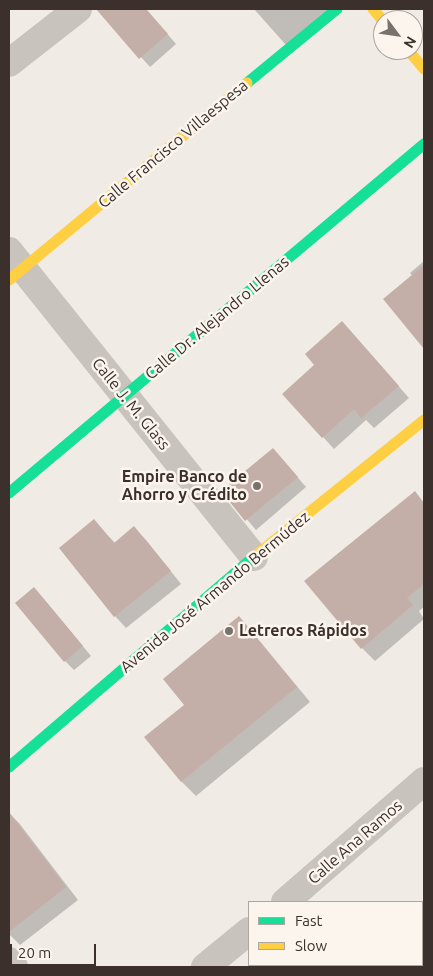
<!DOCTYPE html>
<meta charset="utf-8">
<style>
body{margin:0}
#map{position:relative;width:433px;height:976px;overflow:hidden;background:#f0ebe5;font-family:Ubuntu,sans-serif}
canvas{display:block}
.frame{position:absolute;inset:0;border:10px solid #3b302b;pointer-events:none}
.legend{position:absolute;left:248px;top:901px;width:175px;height:65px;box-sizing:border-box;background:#fbf5ee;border:1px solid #aea6a0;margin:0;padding:6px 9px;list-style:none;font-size:15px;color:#3b302b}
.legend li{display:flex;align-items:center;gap:10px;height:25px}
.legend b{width:25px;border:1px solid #aea6a0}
.north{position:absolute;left:373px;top:10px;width:50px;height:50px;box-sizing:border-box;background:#fbf5ee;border:1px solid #aea6a0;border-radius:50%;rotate:121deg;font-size:14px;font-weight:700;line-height:20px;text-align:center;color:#3b302b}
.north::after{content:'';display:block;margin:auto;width:18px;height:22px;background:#7a716c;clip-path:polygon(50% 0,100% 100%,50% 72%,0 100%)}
.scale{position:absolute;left:10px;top:944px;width:86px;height:22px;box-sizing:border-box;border:2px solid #3b302b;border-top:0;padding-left:6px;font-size:15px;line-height:18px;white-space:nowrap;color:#3b302b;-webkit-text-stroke:4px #fbf5ee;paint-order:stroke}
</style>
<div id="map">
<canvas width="433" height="976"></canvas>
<div class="frame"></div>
<ul class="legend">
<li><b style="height:6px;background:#16e098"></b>Fast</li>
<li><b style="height:6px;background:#ffcf43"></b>Slow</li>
</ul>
<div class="north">N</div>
<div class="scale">20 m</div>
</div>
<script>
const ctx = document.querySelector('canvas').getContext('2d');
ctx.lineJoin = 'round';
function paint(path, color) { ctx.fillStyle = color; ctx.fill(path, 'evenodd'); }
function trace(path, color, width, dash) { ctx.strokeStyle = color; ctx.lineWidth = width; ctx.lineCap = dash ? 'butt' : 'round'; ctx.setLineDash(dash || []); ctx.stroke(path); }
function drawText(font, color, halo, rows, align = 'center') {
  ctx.font = font + ' Ubuntu,sans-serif'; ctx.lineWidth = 5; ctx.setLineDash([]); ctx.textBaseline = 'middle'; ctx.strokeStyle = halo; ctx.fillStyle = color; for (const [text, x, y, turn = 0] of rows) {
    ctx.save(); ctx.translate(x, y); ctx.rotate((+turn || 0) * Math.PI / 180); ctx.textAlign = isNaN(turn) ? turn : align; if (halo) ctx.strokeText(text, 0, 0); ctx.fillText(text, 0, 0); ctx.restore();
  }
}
paint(new Path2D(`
 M 113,9 L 146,9 L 176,44 L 150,67 L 104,16 Z
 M 254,9 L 332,9 L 286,45 Z
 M 424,261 L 424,347 L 385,299 L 413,277 L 410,273 Z
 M 342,322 L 409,398 L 374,428 L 366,420 L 334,449 L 284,394 L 316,365 Z
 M 282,459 L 306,487 L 256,530 L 223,491 Z
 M 415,493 L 424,503 L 424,607 L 419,611 L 424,619 L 375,661 L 362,648 L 306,581 Z
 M 94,521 L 115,543 L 134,528 L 146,540 L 181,584 L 126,628 L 115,616 Z
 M 43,598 L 91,656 L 74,670 L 65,661 Z
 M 239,618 L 253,633 L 310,702 L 196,796 L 182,782 L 146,737 L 186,705 Z
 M 9,813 L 19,823 L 78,900 L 20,945 L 9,934 Z`), '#0003');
paint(new Path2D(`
 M 96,9 L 146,9 L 168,34 L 139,59 Z
 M 424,265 L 424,349 L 383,299 Z
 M 342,321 L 399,386 L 361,418 L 354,409 L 322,438 L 282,394 L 314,365 L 305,354 Z
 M 273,448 L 298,477 L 245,521 L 221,491 Z
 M 415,491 L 424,503 L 424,584 L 407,598 L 413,605 L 361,649 L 304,581 Z
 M 94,519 L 114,543 L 134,526 L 171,571 L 114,617 L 59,548 Z
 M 34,587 L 83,646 L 64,662 L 15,603 Z
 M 239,616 L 297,687 L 181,782 L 144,737 L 184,705 L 163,679 Z
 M 9,812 L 66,887 L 9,932 Z`), '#c3afa7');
trace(new Path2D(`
 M 9,63 L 78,9
 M 9,251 L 254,557
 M 285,902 L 424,781
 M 9,961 L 14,967
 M 320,965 L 322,967
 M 205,967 L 249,931`), '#c9c3be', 28);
trace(new Path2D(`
 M 247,83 L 337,9
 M 9,493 L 424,144
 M 9,767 L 255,556`), '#16e098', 11);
trace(new Path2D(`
 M 373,9 L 383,21
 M 408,50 L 424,69
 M 9,280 L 247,83
 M 255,556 L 424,420`), '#ffcf43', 11);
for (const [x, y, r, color] of [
 [257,486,5,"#7a716c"],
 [229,631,5,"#7a716c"]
]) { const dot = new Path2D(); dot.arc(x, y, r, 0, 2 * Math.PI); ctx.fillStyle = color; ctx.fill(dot); trace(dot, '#fbf5ee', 2); }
drawText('16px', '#3b302b', '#fbf5ee', [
 ["Calle Francisco Villaespesa",173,144,-40],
 ["Calle Dr. Alejandro Llenas",217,318,-40],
 ["Calle J. M. Glass",131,404,51],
 ["Avenida José Armando Bermúdez",215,592,-40],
 ["Calle Ana Ramos",355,842,-41]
]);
drawText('bold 16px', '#3b302b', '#fbf5ee', [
 ["Empire Banco de",247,477],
 ["Ahorro y Crédito",247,495],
 ["Letreros Rápidos",239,631,"left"]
], 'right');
</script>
